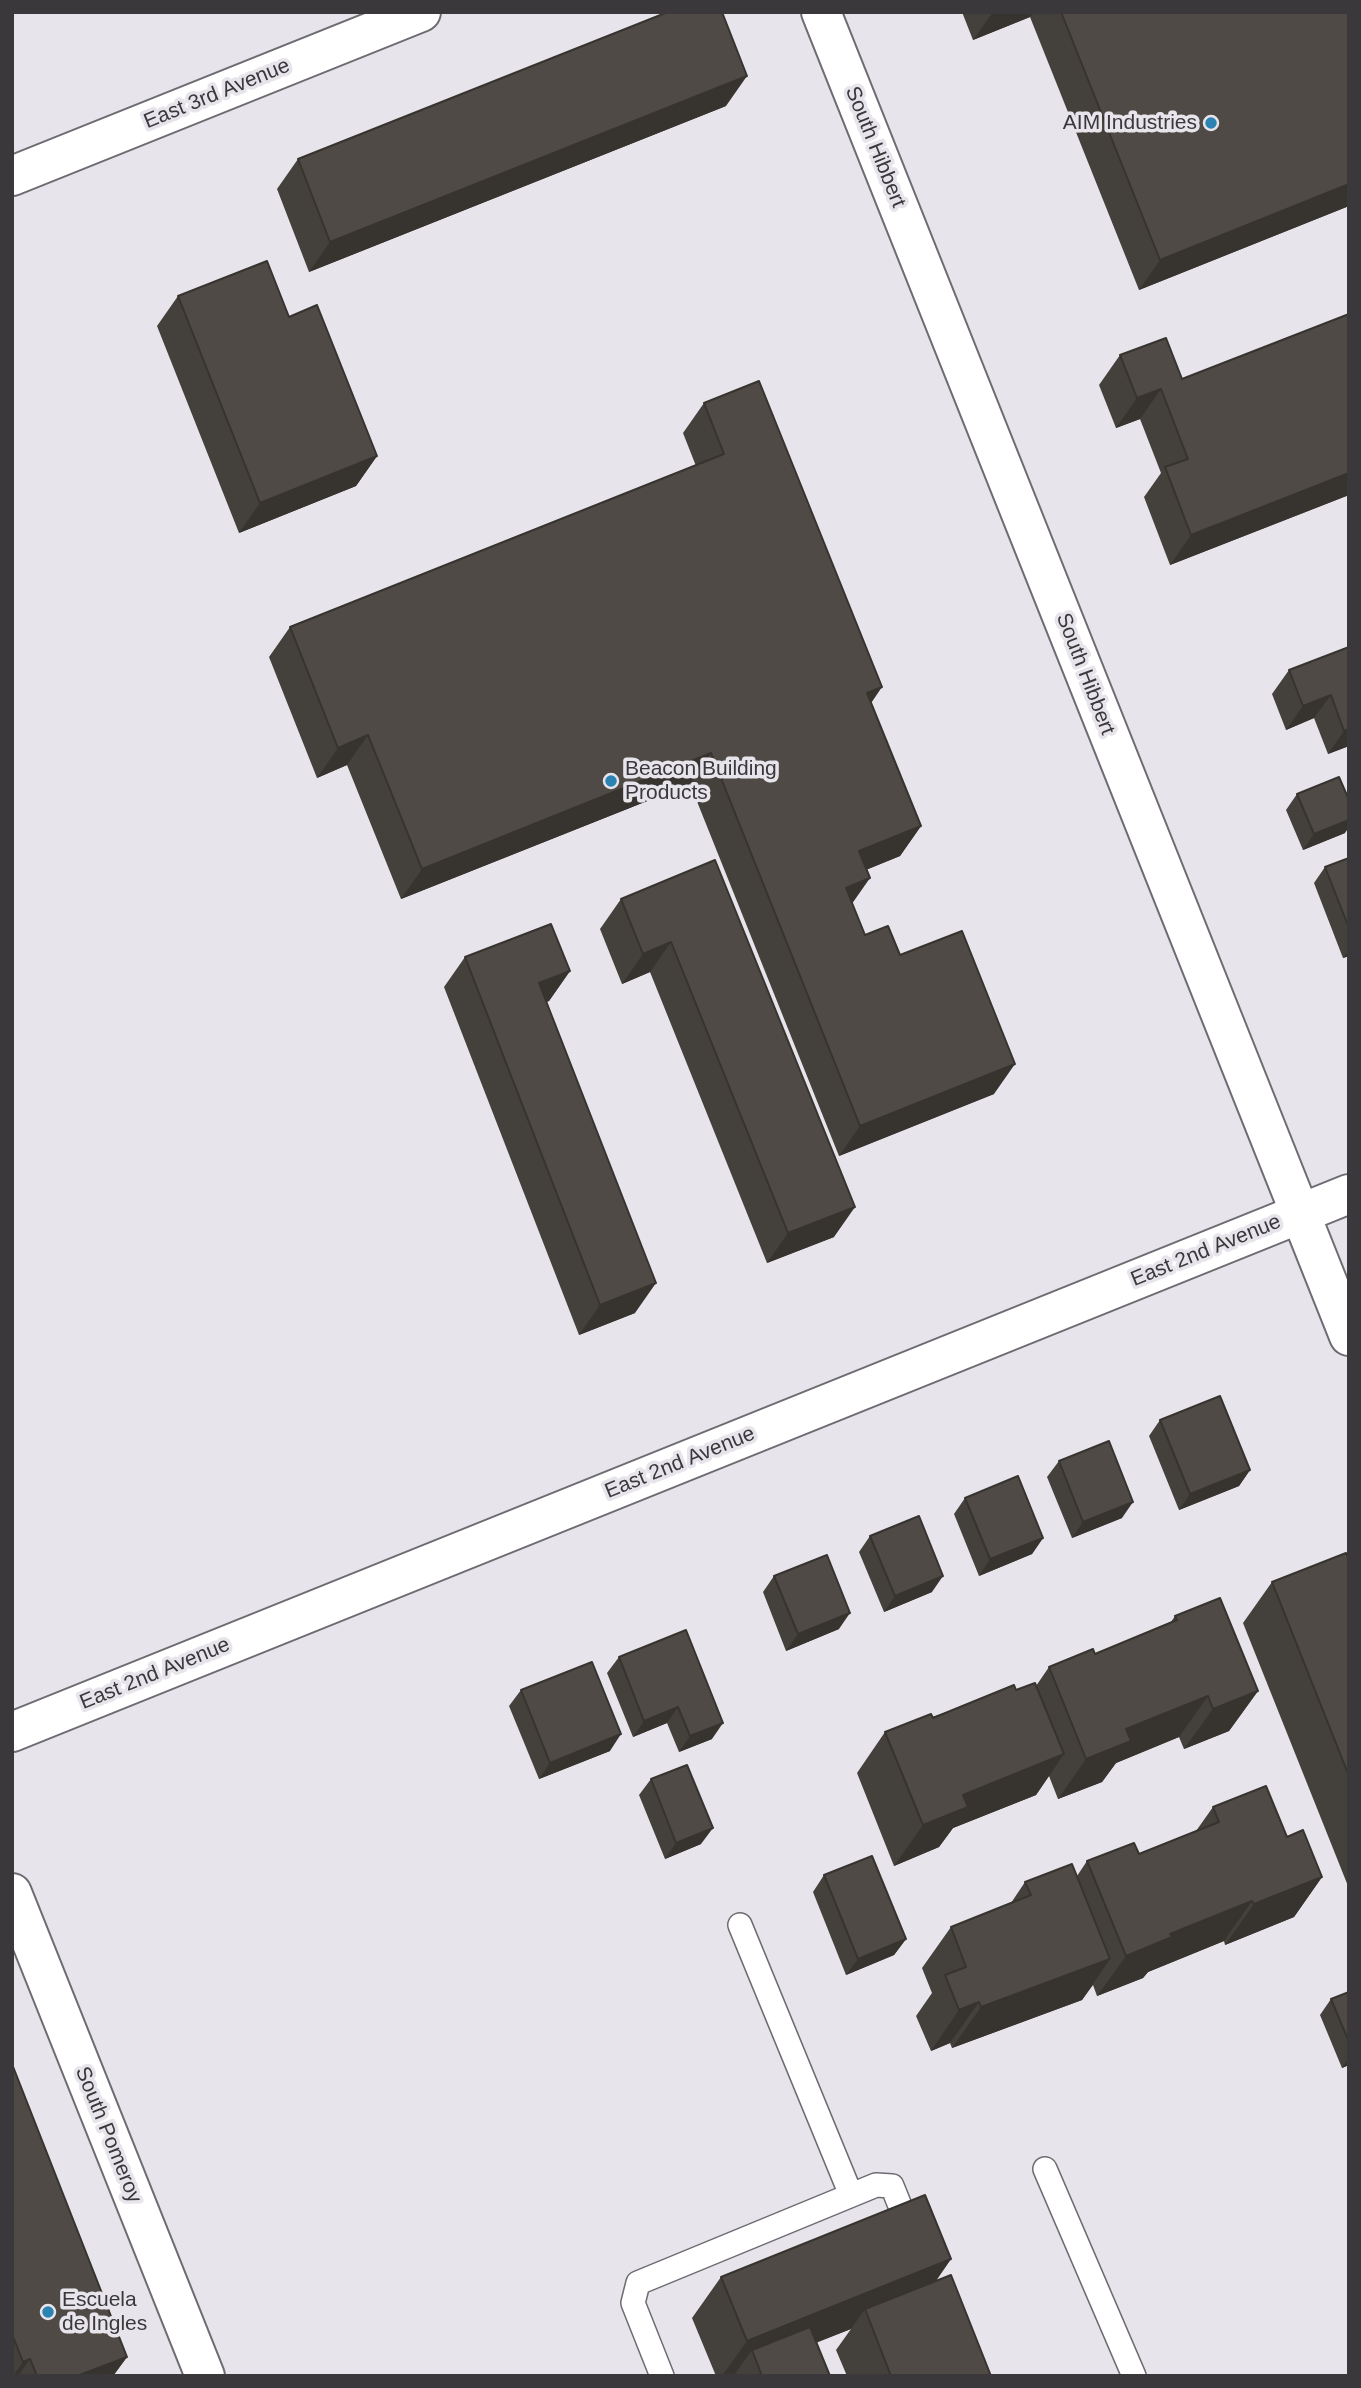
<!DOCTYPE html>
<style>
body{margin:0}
#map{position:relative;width:1361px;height:2388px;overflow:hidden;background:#e8e4eb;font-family:Arial,sans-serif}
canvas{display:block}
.frame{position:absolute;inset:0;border:14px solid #3a383b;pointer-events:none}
</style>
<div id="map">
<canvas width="1361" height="2388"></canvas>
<div class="frame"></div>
</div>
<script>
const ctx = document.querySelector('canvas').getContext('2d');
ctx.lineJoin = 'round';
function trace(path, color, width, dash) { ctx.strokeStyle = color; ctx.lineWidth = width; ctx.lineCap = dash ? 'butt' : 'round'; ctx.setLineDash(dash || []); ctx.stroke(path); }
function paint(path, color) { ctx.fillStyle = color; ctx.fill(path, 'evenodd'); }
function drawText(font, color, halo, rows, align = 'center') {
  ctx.font = font + ' Arial,sans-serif'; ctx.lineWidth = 7; ctx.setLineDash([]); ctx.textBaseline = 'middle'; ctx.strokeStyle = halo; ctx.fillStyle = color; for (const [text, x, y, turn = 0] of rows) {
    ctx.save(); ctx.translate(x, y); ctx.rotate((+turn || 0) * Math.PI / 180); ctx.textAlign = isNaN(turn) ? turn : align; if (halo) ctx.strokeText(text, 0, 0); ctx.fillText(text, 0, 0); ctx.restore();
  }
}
const lane = new Path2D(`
 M 740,1925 L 851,2195
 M 1045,2169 L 1134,2376
 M 662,2376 L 633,2303 L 638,2283 L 876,2185 L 892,2186 L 911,2233`);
const street = new Path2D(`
 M 821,12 L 1349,1336
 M 12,176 L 421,12
 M 12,1732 L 1349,1194
 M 12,1893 L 205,2376`);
trace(lane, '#6f6b72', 26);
trace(street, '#6f6b72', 42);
trace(lane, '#fff', 23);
trace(street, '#fff', 38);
paint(new Path2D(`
 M 962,12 L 1349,12 L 1349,206 L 1139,290 L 1030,17 L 973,40 Z
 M 726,106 L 309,272 L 277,189 L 298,159 Z
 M 178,296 L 289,317 L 377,456 L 356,486 L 239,533 L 157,326 Z
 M 1349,314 L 1349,495 L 1170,565 L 1144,497 L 1161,473 L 1140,419 L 1116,428 L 1099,385 L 1120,355 L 1182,379 Z
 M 704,403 L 871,703 L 921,826 L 900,856 L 866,870 L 852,903 L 865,935 L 900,955 L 994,1094 L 839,1156 L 690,784 L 401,899 L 347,765 L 317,778 L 269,657 L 290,627 L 696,466 L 683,433 Z
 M 1349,647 L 1349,746 L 1328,754 L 1314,718 L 1286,730 L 1272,694 L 1289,670 Z
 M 1297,794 L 1345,833 L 1303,850 L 1286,810 Z
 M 1349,858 L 1349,956 L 1343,958 L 1314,883 L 1325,867 Z
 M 715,860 L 834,1237 L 767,1263 L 650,972 L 622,984 L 600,929 L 621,899 Z
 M 465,957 L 570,971 L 549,1001 L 546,1002 L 635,1313 L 579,1335 L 444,987 Z
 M 1160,1420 L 1250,1470 L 1239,1486 L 1179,1510 L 1149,1436 Z
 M 1059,1461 L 1122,1518 L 1072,1538 L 1047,1477 Z
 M 965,1498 L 1043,1538 L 1032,1554 L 979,1576 L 954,1514 Z
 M 870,1536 L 932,1592 L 884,1612 L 859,1552 Z
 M 1349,1559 L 1349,1886 L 1348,1886 L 1243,1623 L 1272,1582 Z
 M 774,1576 L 839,1629 L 786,1651 L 763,1592 Z
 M 1175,1616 L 1258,1691 L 1229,1731 L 1184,1749 L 1179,1737 L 1116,1763 L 1102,1782 L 1058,1799 L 1049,1776 L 1036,1795 L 953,1828 L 939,1847 L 894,1866 L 857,1773 L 885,1732 L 1016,1690 L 1036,1686 L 1049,1667 L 1095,1654 L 1171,1622 Z
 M 686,1630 L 712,1739 L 679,1752 L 667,1723 L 633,1737 L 607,1673 L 619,1657 Z
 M 521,1690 L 610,1751 L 539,1779 L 509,1706 Z
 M 651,1779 L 701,1844 L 665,1859 L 639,1795 Z
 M 1213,1807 L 1287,1837 L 1322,1877 L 1294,1917 L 1225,1945 L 1224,1941 L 1148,1972 L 1143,1978 L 1097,1996 L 1093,1985 L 1082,2000 L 952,2048 L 950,2043 L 931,2051 L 916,2016 L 932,1993 L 922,1968 L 951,1927 L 1011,1903 L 1025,1882 L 1077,1876 L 1087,1861 L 1139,1854 L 1196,1831 Z
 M 824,1875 L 906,1939 L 894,1955 L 846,1975 L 813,1892 Z
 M 1349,1992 L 1349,2065 L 1342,2068 L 1320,2015 L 1331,1999 Z
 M 12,2064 L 127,2357 L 113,2376 L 12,2376 Z
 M 951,2259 L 936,2280 L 991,2376 L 847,2376 L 836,2350 L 851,2329 L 816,2342 L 830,2376 L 716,2376 L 692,2318 L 721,2277 Z`), '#44403b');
paint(new Path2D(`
 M 993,12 L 1034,12 L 1030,17 L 973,40 Z
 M 747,76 L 726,106 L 309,272 L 330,242 Z
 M 1349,184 L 1349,206 L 1139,290 L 1160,260 Z
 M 1161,389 L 1140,419 L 1116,428 L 1137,398 Z
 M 377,456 L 356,486 L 239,533 L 260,503 Z
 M 1349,473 L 1349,495 L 1170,565 L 1191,535 Z
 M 882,687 L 861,718 L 867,693 Z
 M 1331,695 L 1314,718 L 1286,730 L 1303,706 Z
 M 1349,729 L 1349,746 L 1328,754 L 1344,731 Z
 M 368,735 L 347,765 L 317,778 L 338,748 Z
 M 711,753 L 690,784 L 401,899 L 422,869 Z
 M 1349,820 L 1349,827 L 1345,833 L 1303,850 L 1314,834 Z
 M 921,826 L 900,856 L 838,881 L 859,851 Z
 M 870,878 L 849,908 L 846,888 Z
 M 671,942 L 650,972 L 622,984 L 643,954 Z
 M 1349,950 L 1349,956 L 1343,958 Z
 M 570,971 L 549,1001 L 518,1013 L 539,983 Z
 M 1015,1064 L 994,1094 L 839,1156 L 860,1126 Z
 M 855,1207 L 834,1237 L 767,1263 L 788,1233 Z
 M 656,1283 L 635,1313 L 579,1335 L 600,1305 Z
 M 1250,1470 L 1239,1486 L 1179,1510 L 1190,1494 Z
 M 1133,1502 L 1122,1518 L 1072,1538 L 1083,1522 Z
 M 1043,1538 L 1032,1554 L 979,1576 L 990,1559 Z
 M 943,1576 L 932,1592 L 884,1612 L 895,1596 Z
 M 850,1613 L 839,1629 L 786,1651 L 798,1634 Z
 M 1258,1691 L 1229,1731 L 1184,1749 L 1213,1709 Z
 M 1208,1696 L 1179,1737 L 1116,1763 L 1102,1782 L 1058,1799 L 1086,1759 L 1126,1729 Z
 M 678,1707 L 667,1723 L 633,1737 L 644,1721 Z
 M 723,1723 L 712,1739 L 679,1752 L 690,1736 Z
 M 621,1734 L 610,1751 L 539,1779 L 550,1763 Z
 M 1064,1754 L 1036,1795 L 953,1828 L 939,1847 L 894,1866 L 923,1825 L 963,1795 Z
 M 713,1828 L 701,1844 L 665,1859 L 676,1843 Z
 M 1322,1877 L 1294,1917 L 1225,1945 L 1254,1904 Z
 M 1252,1901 L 1224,1941 L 1148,1972 L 1143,1978 L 1097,1996 L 1126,1956 L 1170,1934 Z
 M 906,1939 L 894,1955 L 846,1975 L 858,1959 Z
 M 1110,1959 L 1082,2000 L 952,2048 L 981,2007 Z
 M 979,2002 L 950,2043 L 931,2051 L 959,2010 Z
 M 1349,2058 L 1349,2065 L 1342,2068 Z
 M 951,2259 L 923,2300 L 865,2309 L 851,2329 L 758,2366 L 752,2350 L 734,2375 L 722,2376 L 747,2341 Z
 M 127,2357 L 113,2376 L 77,2376 Z
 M 30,2359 L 18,2376 L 13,2376 L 23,2362 Z`), '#373430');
const building = new Path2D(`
 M 668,12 L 722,12 L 747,76 L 330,242 L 298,159 Z
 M 1061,12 L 1349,12 L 1349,184 L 1160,260 Z
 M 267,261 L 289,317 L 317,305 L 377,456 L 260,503 L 178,296 Z
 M 1349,314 L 1349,473 L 1191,535 L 1165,467 L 1188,459 L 1161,389 L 1137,398 L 1120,355 L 1166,338 L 1182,379 Z
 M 759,381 L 882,687 L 867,693 L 921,826 L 859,851 L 870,878 L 846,888 L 865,935 L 888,926 L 900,955 L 962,931 L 1015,1064 L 860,1126 L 711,753 L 422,869 L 368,735 L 338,748 L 290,627 L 724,454 L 704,403 Z
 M 1349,647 L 1349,729 L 1344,731 L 1331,695 L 1303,706 L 1289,670 Z
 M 1339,777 L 1349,800 L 1349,820 L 1314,834 L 1297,794 Z
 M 1349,858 L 1349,928 L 1325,867 Z
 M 715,860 L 855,1207 L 788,1233 L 671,942 L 643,954 L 621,899 Z
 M 551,924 L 570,971 L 539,983 L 656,1283 L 600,1305 L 465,957 Z
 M 1220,1396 L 1250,1470 L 1190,1494 L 1160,1420 Z
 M 1109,1441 L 1133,1502 L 1083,1522 L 1059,1461 Z
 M 1018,1476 L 1043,1538 L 990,1559 L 965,1498 Z
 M 919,1516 L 943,1576 L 895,1596 L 870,1536 Z
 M 1346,1553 L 1349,1559 L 1349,1776 L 1272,1582 Z
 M 827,1555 L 850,1613 L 798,1634 L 774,1576 Z
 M 1220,1598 L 1258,1691 L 1213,1709 L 1208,1696 L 1126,1729 L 1131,1741 L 1086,1759 L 1049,1667 L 1093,1649 L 1095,1654 L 1177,1620 L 1175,1616 Z
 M 686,1630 L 723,1723 L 690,1736 L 678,1707 L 644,1721 L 619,1657 Z
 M 592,1662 L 621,1734 L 550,1763 L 521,1690 Z
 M 1035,1683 L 1064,1754 L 963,1795 L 968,1807 L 923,1825 L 885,1732 L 931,1714 L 933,1718 L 1014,1685 L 1016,1690 Z
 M 687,1765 L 713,1828 L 676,1843 L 651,1779 Z
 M 1266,1786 L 1287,1837 L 1303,1830 L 1322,1877 L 1254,1904 L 1252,1901 L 1170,1934 L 1172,1937 L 1126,1956 L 1087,1861 L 1134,1843 L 1139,1854 L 1219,1822 L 1213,1807 Z
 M 872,1856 L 906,1939 L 858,1959 L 824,1875 Z
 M 1072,1864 L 1110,1959 L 981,2007 L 979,2002 L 959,2010 L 945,1975 L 966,1967 L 951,1927 L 1031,1895 L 1025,1882 Z
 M 1349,1992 L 1349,2042 L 1331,1999 Z
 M 12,2064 L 127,2357 L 77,2376 L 37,2376 L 30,2359 L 23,2362 L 12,2334 Z
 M 925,2195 L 951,2259 L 747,2341 L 721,2277 Z
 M 951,2275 L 991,2376 L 891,2376 L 865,2309 Z
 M 810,2327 L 830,2376 L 762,2376 L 752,2350 Z`);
paint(building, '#4f4a45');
trace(building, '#373430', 2);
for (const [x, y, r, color] of [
 [1211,123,7,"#2b83b2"],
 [611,781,7,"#2b83b2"],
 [48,2312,7,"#2b83b2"]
]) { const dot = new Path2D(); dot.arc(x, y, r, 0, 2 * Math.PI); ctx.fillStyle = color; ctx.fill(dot); trace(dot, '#e8e4eb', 2.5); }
drawText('21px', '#3a383b', '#e8e4eb', [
 ["East 3rd Avenue",217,94,-22],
 ["South Hibbert",875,147,68],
 ["South Hibbert",1085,674,69],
 ["East 2nd Avenue",1206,1251,-22],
 ["East 2nd Avenue",680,1463,-22],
 ["East 2nd Avenue",155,1674,-22],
 ["South Pomeroy",108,2135,68]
]);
drawText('21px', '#3a383b', '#e8e4eb', [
 ["AIM Industries",1197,123,"right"],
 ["Beacon Building",625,769],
 ["Products",625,793],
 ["Escuela",62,2300],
 ["de Ingles",62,2324]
], 'left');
</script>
